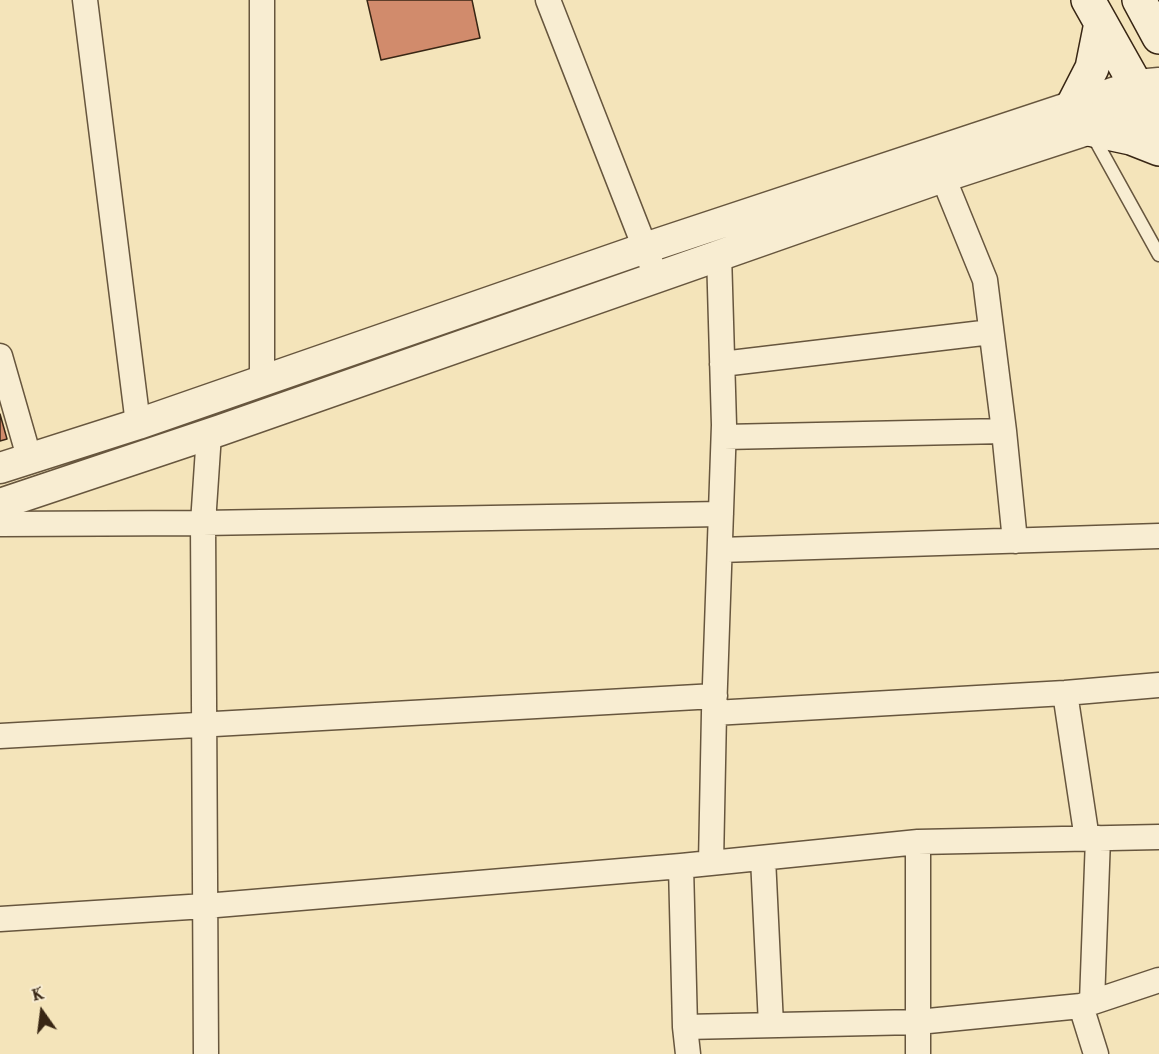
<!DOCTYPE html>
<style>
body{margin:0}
#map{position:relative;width:1159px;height:1054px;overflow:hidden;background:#f4e4ba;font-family:"IM FELL Double Pica",serif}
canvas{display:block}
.north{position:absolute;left:12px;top:982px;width:60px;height:60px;-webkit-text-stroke:4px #f8edd2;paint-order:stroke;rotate:346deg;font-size:16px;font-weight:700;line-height:24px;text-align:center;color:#382614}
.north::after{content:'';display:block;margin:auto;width:21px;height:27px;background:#382614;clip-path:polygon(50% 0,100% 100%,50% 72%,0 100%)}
</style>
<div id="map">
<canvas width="1159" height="1054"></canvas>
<div class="north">K</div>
</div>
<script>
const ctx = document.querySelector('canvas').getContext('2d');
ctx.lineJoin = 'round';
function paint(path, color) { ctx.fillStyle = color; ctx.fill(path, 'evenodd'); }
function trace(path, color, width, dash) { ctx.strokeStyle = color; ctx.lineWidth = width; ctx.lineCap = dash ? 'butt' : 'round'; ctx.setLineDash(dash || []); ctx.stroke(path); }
const building = new Path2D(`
 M 367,0 L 472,0 L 480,38 L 381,60 Z
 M 0,414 L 7,439 L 0,441 Z`);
paint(building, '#d18b6c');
trace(building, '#382614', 1.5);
const service = new Path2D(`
 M 1093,136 L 1159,255`);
const minor = new Path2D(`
 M 85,0 L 138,424
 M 548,0 L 656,276
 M 943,177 L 985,280 L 1004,431 L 1015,541
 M 0,356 L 29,457
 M 722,364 L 991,332
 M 262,380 L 262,0
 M 724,437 L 1004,431
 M 0,524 L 203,523 L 721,514
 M 720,550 L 1159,536
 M 1065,693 L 1087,839
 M 714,713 L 1065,693 L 1159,685
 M 0,736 L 715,696
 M 763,858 L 771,1025
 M 711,863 L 714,713 L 724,425 L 719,254
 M 681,866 L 685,1027 L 688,1054
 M 0,919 L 205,906 L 681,866 L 918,842 L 1159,837
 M 1092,1002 L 1098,838
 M 1081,1006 L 1096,1054
 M 685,1027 L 918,1022 L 1081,1006 L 1159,980
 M 206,1054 L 203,523 L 209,434
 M 918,1054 L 918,842`);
const tertiary = new Path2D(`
 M 0,468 L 138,424 L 645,248 L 1137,85 L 1159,83
 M 0,504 L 221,430 L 943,177 L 1148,110 L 1159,101`);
const secondary = new Path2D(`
 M 1088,0 L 1142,96 L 1159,136
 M 1139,0 L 1159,37
 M 1072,107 L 1092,68 L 1101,23
 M 1089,129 L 1131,138 L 1159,149`);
trace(service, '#67563e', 15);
trace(minor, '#67563e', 27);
trace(tertiary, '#67563e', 33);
trace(secondary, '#382614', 36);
trace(service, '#f8edd2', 12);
trace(minor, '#f8edd2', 24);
trace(tertiary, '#f8edd2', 30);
trace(secondary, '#f8edd2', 33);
</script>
